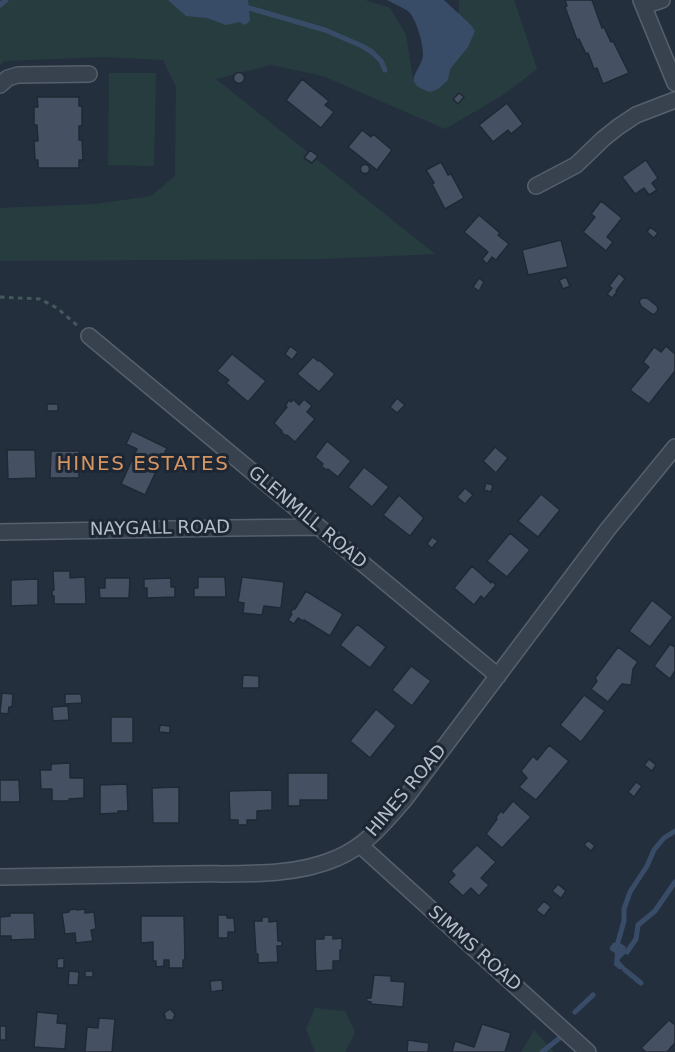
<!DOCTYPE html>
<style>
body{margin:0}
canvas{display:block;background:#242f3e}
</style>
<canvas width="675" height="1052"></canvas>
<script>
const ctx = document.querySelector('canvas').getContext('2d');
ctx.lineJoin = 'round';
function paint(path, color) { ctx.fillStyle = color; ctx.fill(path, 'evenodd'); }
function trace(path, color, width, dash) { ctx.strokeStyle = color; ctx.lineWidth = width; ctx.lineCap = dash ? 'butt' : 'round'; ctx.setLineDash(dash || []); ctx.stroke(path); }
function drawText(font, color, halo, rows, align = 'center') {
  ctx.font = font + ' "DejaVu Sans",sans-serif'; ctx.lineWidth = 6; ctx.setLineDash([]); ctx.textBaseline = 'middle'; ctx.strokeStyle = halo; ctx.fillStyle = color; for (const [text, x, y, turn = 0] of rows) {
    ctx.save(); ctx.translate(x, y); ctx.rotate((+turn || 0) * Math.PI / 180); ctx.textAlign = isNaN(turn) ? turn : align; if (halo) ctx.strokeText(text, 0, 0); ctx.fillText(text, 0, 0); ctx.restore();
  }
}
paint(new Path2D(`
 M 0,0 L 365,0 L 390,8 L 406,35 L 413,79 L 434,88 L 458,45 L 459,0 L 514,0 L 537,69 L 503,95 L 445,129 L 323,76 L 271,65 L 216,79 L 435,254 L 321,259 L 0,261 L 0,208 L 96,204 L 151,196 L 175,176 L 176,87 L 163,60 L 104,57 L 5,61 L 0,65 Z
 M 109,73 L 156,73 L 154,166 L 108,165 Z
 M 315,1008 L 345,1011 L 355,1032 L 345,1052 L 315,1052 L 306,1029 Z
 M 534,1030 L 554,1052 L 521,1052 Z`), '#263c3f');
paint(new Path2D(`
 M 168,0 L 248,0 L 250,21 L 245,25 L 239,22 L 226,25 L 207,18 L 186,16 Z
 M 387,0 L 444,0 L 471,25 L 475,31 L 468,47 L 450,69 L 448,80 L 438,89 L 430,92 C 400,82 420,73 423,56 C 424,46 416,17 408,11 C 402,7 394,4 387,0 Z
 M 618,942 L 625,946 L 627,952 L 619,960 L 625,967 L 625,970 L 619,969 L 614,965 L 615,953 L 610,950 L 610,947 L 613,943 Z`), '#394c67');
trace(new Path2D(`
 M 0,5 L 6,0
 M 249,8 L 325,30 L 362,46 L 372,52 L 381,61 L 385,70
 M 618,942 L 624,921 L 624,909 L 630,892 L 647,866 L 654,850 L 664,838 L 675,831
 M 627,952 L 636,939 L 638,925 L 655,911 L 675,882
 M 625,970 L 641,983
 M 575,1012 L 593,995
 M 542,1052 L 561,1037`), '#394c67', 5);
const building = new Path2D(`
 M 565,0 L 592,0 L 602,28 L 604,27 L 611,42 L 613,41 L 629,73 L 603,84 L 597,68 L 594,69 L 588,53 L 586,54 L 579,39 L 577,40 L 565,7 L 567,6 Z
 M233.5 78a5.5 5.5 0 1 1 11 0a5.5 5.5 0 1 1-11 0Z
 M 302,79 L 329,101 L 325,105 L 334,112 L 321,128 L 286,100 Z
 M 459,93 L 464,97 L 458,104 L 453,99 Z
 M 37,97 L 79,97 L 79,106 L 82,106 L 82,126 L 79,126 L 79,140 L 82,140 L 83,160 L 79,160 L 79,168 L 38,168 L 38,160 L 35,160 L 34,141 L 38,141 L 37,125 L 34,125 L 34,107 L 38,107 Z
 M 507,103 L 523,124 L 511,134 L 508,130 L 493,142 L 479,125 Z
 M 362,130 L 371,137 L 373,134 L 392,150 L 377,170 L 348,147 Z
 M 310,150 L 318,156 L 312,163 L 304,158 Z
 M 646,160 L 658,178 L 652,183 L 657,190 L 649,195 L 644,188 L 635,194 L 622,177 Z
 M 441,162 L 448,175 L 451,174 L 464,198 L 445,209 L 432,184 L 434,183 L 426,170 Z
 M360.5 169a4.5 4.5 0 1 1 9 0a4.5 4.5 0 1 1-9 0Z
 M 601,201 L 622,218 L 607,237 L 613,242 L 606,251 L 583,232 L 595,217 L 591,214 Z
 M 479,215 L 500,233 L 498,235 L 509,244 L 496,260 L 492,257 L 487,264 L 482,259 L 488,252 L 464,232 Z
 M 650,227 L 658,233 L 654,238 L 647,232 Z
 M 561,240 L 568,267 L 528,275 L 522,250 Z
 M 619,273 L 625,279 L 616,291 L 617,292 L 612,298 L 607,294 L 612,288 L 609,286 Z
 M 566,277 L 570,286 L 563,289 L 559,280 Z
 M 479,278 L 484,282 L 479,291 L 473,287 Z
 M 642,298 L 647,298 L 657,306 L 658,310 L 655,314 L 652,314 L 641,306 L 639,301 Z
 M 290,346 L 298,352 L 292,360 L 285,354 Z
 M 666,346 L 675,354 L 675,371 L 649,404 L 630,390 L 649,367 L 643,362 L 654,347 L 661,352 Z
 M 232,354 L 266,381 L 248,402 L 226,383 L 229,380 L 217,371 Z
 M 313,357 L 318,361 L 319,360 L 335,374 L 319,392 L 297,374 Z
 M 397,398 L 405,405 L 397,413 L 390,407 Z
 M 293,399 L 299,405 L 304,399 L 312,406 L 307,412 L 315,419 L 295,442 L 287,435 L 286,436 L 281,432 L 282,431 L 274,423 L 287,407 L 285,406 L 289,400 L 291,402 Z
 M 47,404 L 58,404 L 58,411 L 47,411 Z
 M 132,431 L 167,448 L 145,495 L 121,484 L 137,449 L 126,444 Z
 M 327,441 L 351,461 L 338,477 L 328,469 L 327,470 L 321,466 L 323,464 L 315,457 Z
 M 495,447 L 508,458 L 496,473 L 483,461 Z
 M 7,450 L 35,450 L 36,478 L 8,479 Z
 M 51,451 L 79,451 L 79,478 L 50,478 Z
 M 364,467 L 389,487 L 372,507 L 348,487 Z
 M 486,483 L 493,485 L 491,492 L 484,490 Z
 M 465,488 L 473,495 L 465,504 L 457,497 Z
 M 541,494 L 560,510 L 538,537 L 518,521 Z
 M 399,495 L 424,518 L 410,536 L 383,515 Z
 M 510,533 L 530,550 L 507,577 L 487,561 Z
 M 432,537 L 438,541 L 432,548 L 427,544 Z
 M 472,566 L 491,583 L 492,581 L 496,585 L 484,599 L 481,596 L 474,605 L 454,588 Z
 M 53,571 L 70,571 L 70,578 L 85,577 L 86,604 L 54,604 L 54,596 L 52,596 L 52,590 L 54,590 Z
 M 198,577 L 225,577 L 226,597 L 194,597 L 194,588 L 198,588 Z
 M 242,577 L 284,582 L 281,608 L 264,606 L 262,615 L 243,613 L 244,603 L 238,602 Z
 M 105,578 L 130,578 L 129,598 L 100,598 L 99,588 L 105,588 Z
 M 171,578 L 171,587 L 175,587 L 175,597 L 147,598 L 147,588 L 144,588 L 144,579 Z
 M 38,579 L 38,605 L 11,606 L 11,580 Z
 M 306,591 L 343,614 L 330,636 L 304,620 L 303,621 L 298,618 L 294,624 L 288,620 L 292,614 L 290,613 L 294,608 L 295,609 Z
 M 652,600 L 673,617 L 650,647 L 629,631 Z
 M 357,624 L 386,647 L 370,668 L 340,645 Z
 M 670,644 L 675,647 L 675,671 L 670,679 L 654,666 Z
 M 618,647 L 638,662 L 633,669 L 631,685 L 622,684 L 608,702 L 591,689 L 597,681 L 595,678 Z
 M 411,666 L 431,681 L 412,706 L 392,690 Z
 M 243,675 L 259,676 L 259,688 L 242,688 Z
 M 2,693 L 13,694 L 12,707 L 9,707 L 8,714 L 0,713 Z
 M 65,694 L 81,694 L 82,703 L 65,704 Z
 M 584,695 L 605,711 L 581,742 L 560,725 Z
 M 68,706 L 69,720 L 53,721 L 52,707 Z
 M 376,709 L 396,726 L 370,758 L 350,741 Z
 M 111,717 L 133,717 L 133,743 L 111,743 Z
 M 160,725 L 170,726 L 170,733 L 159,732 Z
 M 549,745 L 569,761 L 536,800 L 519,787 L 527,778 L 521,771 L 533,756 L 537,760 Z
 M 649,759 L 656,765 L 652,771 L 644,765 Z
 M 70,763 L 70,778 L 84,778 L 84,798 L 69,799 L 69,801 L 52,801 L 52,789 L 41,789 L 40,770 L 51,770 L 51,764 Z
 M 288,773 L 328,773 L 328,800 L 300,800 L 300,806 L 288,806 Z
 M 0,780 L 19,780 L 20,802 L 0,802 Z
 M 636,782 L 642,786 L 634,797 L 628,792 Z
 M 127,784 L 128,811 L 118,811 L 118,813 L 100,814 L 100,785 Z
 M 179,787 L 179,823 L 153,823 L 152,788 Z
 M 272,790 L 272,810 L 257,811 L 257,820 L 247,820 L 247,825 L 238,825 L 238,820 L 230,820 L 229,791 Z
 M 513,801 L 531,817 L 502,848 L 486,834 L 497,819 L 496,817 L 501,811 L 503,813 Z
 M 588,840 L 595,846 L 591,851 L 584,845 Z
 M 477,845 L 496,862 L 481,878 L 489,885 L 479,896 L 471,888 L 463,896 L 448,882 L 455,875 L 451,871 Z
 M 558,884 L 566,891 L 561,898 L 552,891 Z
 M 544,901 L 551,907 L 544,916 L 536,910 Z
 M 77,909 L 77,910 L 85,909 L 85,913 L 94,912 L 96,929 L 91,930 L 93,941 L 76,943 L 75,933 L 65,934 L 62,913 L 69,912 L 69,910 Z
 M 10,913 L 34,913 L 35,939 L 11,940 L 11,936 L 0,936 L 0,917 L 10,916 Z
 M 218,915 L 227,915 L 227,918 L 234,918 L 235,932 L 228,932 L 228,938 L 218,938 Z
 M 141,916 L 184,916 L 185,960 L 183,960 L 183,968 L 169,968 L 169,960 L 164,960 L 164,966 L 156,967 L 156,961 L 153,961 L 153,942 L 141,943 Z
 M 262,917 L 269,917 L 269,922 L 277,921 L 278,941 L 282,941 L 282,946 L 277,946 L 278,962 L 258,963 L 258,954 L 256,954 L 254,921 L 262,921 Z
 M 324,935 L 333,935 L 333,939 L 342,938 L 342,950 L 340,950 L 340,961 L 333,961 L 333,970 L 316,971 L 315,939 L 324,939 Z
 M 64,958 L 64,968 L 57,968 L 57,959 Z
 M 69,971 L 79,972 L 78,985 L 68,985 Z
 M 85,971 L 93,971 L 93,977 L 85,977 Z
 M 374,975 L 391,976 L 391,981 L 405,982 L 403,1007 L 371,1004 L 371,1002 L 366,1001 L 367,998 L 371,998 Z
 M 222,980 L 223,990 L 211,992 L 210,981 Z
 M 170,1009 L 175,1014 L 173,1020 L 166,1020 L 164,1013 Z
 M 37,1012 L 58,1014 L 57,1023 L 67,1024 L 65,1049 L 34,1047 Z
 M 99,1018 L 115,1019 L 112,1052 L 85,1052 L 87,1027 L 98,1028 Z
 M 669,1020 L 675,1025 L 675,1043 L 667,1052 L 646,1052 L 641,1048 Z
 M 482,1024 L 511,1033 L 505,1052 L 452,1052 L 455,1041 L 474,1047 Z
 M 0,1026 L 6,1026 L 6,1040 L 0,1040 Z
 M 408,1040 L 429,1043 L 428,1052 L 407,1052 Z`);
paint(building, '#455162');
trace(building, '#1f2835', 1.5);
const minor = new Path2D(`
 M 641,0 L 675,83
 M 644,6 L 662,0
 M 0,85 L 8,78 L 18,75 L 89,74
 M 536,186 L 576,165 L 603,139 L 618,127 L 636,115 L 675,100
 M 89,336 L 498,676
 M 0,532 L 230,528 L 319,527
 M 360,845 L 588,1052
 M 0,877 C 63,876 125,875 188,874 C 235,873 292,878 337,858 C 366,846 385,822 405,799 L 608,529 L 675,447`);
trace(minor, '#565f6c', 18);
trace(new Path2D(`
 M 0,297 L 40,299 L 57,308 L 79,327`), '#44595c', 3, [4.5, 4.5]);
trace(minor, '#38414e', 15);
drawText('18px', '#b4bcc9', '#1d2633', [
 ["GLENMILL ROAD",307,518,40],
 ["NAYGALL ROAD",160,529,-1],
 ["HINES ROAD",407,791,-50],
 ["SIMMS ROAD",474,949,42]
]);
ctx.letterSpacing = '1.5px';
drawText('20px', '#d59563', '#1d2633', [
 ["HINES ESTATES",143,465]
]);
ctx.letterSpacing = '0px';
</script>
